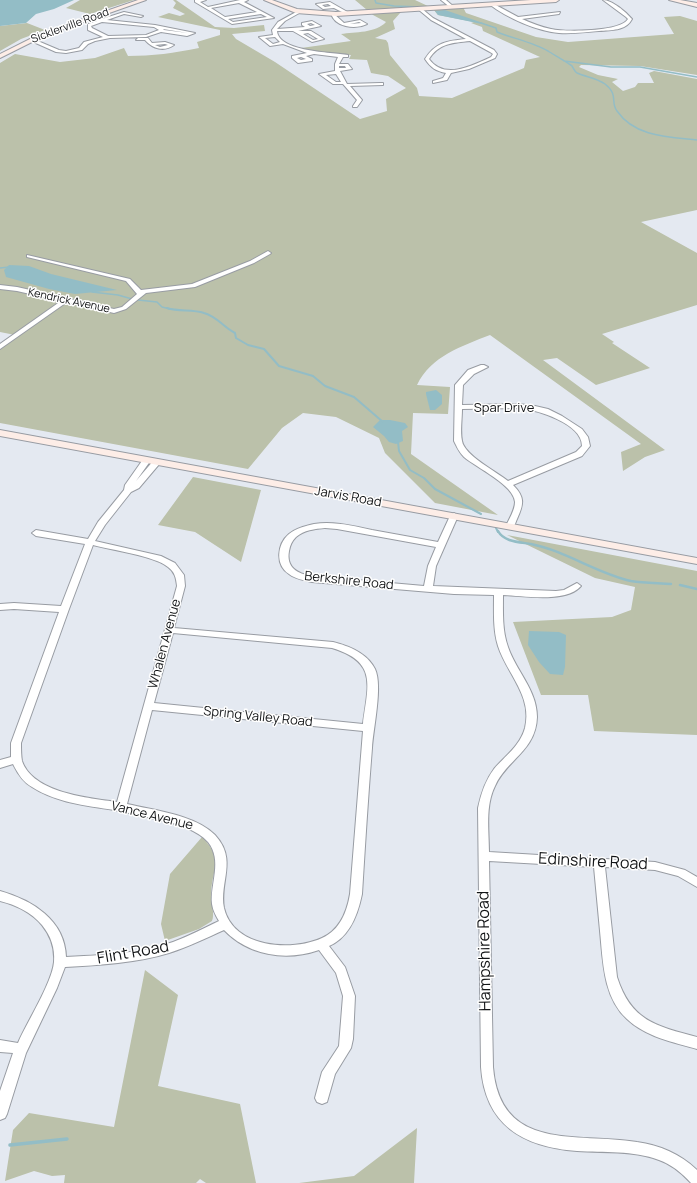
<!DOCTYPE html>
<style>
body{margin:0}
canvas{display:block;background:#e4e9f1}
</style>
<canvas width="697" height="1183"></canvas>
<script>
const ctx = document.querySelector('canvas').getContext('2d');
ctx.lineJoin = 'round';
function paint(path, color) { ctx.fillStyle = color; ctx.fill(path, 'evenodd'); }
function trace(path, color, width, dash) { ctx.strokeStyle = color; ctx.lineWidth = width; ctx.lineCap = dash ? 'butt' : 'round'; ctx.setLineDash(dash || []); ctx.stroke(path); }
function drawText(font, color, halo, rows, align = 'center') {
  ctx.font = font + ' Manrope,sans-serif'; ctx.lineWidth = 3; ctx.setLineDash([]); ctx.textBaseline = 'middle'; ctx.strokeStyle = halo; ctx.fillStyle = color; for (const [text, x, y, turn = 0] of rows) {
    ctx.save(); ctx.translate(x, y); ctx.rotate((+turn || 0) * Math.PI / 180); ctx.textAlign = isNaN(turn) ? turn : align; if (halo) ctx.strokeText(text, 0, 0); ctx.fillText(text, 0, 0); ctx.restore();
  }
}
paint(new Path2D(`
 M 80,0 L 134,0 L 90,14 L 66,8 Z
 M 173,0 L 176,0 L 215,27 L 234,28 L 264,25 L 265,31 L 232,34 L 236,39 L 275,62 L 360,119 L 387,111 L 386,99 L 406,88 L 388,76 L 371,73 L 367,60 L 349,59 L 351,55 L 325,53 L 301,48 L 351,41 L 341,34 C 355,32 376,33 386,22 L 373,15 L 355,0 L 415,0 L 430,7 L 401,12 L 393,21 L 395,29 L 375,38 L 386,40 L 388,43 L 390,55 L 417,88 L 419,96 L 452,98 L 524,68 L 526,60 L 540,57 L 483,31 L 482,27 L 471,23 L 474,22 L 438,15 L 433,9 L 463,7 L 466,13 L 536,37 L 568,42 L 674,34 L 664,17 L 680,16 L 697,21 L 697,75 L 640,66 L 581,65 L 579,67 L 598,75 L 618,79 L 612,82 L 623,91 L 635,87 L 638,83 L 654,83 L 649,73 L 654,71 L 697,79 L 697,210 L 641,222 L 697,253 L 697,305 L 602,334 L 614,342 L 612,343 L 650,368 L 596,385 L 557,358 L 543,360 L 665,450 L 645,457 L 623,471 L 621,452 L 641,444 L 490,335 C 462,346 431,356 417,385 L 450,387 L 448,414 L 413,413 L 411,454 L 498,515 L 435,503 L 385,453 L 379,438 L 336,417 L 303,413 L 282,428 L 248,469 L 0,423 L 0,347 L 15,335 L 0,332 L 0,63 L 15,54 L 60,62 L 95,58 L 124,48 L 128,56 C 152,56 175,53 199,48 L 197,42 L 220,35 L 220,30 L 158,17 L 169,13 L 180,16 L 185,14 L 173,8 L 176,3 Z
 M 27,23 L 45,30 L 21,39 L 0,51 L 0,26 Z
 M 193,477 L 261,490 L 241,562 L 195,532 L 158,525 Z
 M 507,535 L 697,571 L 697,735 L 594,731 L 588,695 L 541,695 L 513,622 L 612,617 L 631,610 L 635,587 L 595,578 Z
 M 202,837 C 225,860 211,870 211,896 C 211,903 215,914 212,921 L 199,929 L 165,941 L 161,924 L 170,874 Z
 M 145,970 L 178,995 L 158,1086 L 240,1104 L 256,1183 L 206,1183 L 200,1179 L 196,1183 L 64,1183 L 65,1175 L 52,1176 L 34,1171 L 5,1181 L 13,1130 L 29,1113 L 114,1127 Z
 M 417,1128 L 414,1183 L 299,1183 L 354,1176 Z`), '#bbc1aa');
paint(new Path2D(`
 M 0,0 L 74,0 L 54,9 L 36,14 L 26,23 L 0,26 Z
 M 445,10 L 483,23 L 482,24 L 438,15 L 435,11 Z
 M 9,265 L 29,266 L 51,274 L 117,290 L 75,294 L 49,289 L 6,277 L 4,270 Z
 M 436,390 L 442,395 L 442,404 L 435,410 L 430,410 L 426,394 L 426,392 Z
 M 380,420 L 390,420 L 405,423 L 408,427 L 402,431 L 403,441 L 396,444 L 389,442 L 384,436 L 373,427 Z
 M 529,631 L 559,632 L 566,635 L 565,667 L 563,675 L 550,674 L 539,662 L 528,645 Z`), '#93bdc6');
trace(new Path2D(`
 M 375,0 L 376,3 L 394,6 L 421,7
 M 481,23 L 496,28 L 497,32 C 512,38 535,43 548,51 C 551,53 571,65 572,66 C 574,69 574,71 577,73 C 586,77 597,78 605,84 C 619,95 610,102 617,111 C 635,137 668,137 697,140
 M 564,61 L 611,67 L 640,67 L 697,77
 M 0,268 L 9,267
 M 92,292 L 118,295 L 132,299
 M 138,300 L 157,302 L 162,307 L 170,309`), '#93bdc6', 1.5);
trace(new Path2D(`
 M 167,308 C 179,312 192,309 204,313 C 218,317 223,327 235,333 L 236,338 L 248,345 L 264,349 L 279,366 L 313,376 L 325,386 L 354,397 L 383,422
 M 398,442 L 399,451 L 410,470 L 424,478 L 435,489 L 481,514
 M 496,528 L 498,532`), '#93bdc6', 2);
trace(new Path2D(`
 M 498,531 C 504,542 519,542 531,544 C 566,551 596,573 631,581 C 644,583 658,583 671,584
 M 680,585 L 697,589`), '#93bdc6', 2.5);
trace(new Path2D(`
 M 10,1145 L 67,1139`), '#93bdc6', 3.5);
const street = new Path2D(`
 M 195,0 L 206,0 L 200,2 L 208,7 L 240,0 L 248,0 L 244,2 L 274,18 L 232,24 L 195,2 ZM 239,3 L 257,12 L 225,17 L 211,8 ZM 261,14 L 267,17 L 233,22 L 228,19 Z
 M 441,0 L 446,0 L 454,7 L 451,8 Z
 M 603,0 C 612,0 626,12 632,19 C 626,31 611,30 599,31 C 586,32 573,34 559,33 C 537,31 507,18 489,4 L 492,3 L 518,17 L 560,12 L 559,14 L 522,19 C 531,23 541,27 551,29 C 564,32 621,32 628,19 L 626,17 Z
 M 330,2 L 351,14 L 348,15 L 334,8 L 323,9 L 316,4 ZM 328,4 L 331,6 L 325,7 L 322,5 Z
 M 419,8 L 421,8 L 433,18 L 494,50 L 497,54 L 495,58 L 469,69 L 451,73 L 447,80 L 433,83 L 433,81 L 443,78 L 446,73 C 436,71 431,68 425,59 C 436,42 447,41 466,39 L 431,20 L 419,10 ZM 470,41 L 490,52 L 493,54 L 491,57 C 472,66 444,80 429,59 C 439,43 453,43 470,41 Z
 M 298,11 L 301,12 L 285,21 L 277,29 L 305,27 L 302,25 L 302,23 L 312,21 L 321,26 L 298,31 L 311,31 L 324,39 L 312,42 L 293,31 L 277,31 C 279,52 331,52 348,55 L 348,57 L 343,57 L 339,64 L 348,64 L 352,69 L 340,71 L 347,84 L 381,83 L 383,83 L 383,85 L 350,86 L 362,100 L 357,107 L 353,107 L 353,106 L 357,100 L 343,84 L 333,84 L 319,74 L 335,71 L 335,64 L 338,57 L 314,54 L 306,56 L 312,59 L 312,61 L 298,63 L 292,58 L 292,56 L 307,53 L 283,44 L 270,46 L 259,37 L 273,35 L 272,30 L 278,22 ZM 311,23 L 315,25 L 310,26 L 307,24 ZM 308,33 L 318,39 L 313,40 L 303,34 ZM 275,37 L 280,42 L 273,44 L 265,38 ZM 301,57 L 306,59 L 301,60 L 297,58 ZM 339,66 L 345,66 L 346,68 L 339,68 ZM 336,74 L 341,82 L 336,82 L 326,75 Z
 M 124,12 L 143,16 L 141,17 L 124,14 L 107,20 L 155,25 L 195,33 L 187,36 L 161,32 L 146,37 L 110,38 L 95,41 L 88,44 L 82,50 L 66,53 L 56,52 L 29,40 L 33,39 L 59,50 L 66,51 L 79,48 L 84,42 L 103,37 L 88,30 L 88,24 L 97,21 L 89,19 L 89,17 L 102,19 ZM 102,22 L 154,27 L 159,30 L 146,35 L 108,36 L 92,28 L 91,26 ZM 163,29 L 188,33 L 164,30 Z
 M 331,13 L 333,13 L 344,23 L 360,20 L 367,24 C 355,30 334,27 331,13 ZM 359,22 L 361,23 L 350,24 Z
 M 138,38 L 148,38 L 152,43 L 165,42 L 174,45 C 164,52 153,49 145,40 L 136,40 ZM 165,44 L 168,45 L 160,47 L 155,45 Z
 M 268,251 L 271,253 L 270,254 L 254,263 L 195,287 L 146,293 L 126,309 L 114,313 L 67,302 L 0,349 L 0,344 L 61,301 L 17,291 L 0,289 L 0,285 L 17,287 L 114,309 L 122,307 L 137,294 L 126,281 L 27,257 L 27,255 L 130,279 L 141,290 L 192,284 L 250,261 Z
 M 481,365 L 484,365 L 488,367 L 474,374 L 463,385 L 462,405 L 519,404 L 535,406 L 548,409 L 562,416 L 582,429 L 588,437 L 590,446 L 582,456 L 513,485 C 525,497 524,504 517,519 C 515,523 515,527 510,529 L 506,526 C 509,519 515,510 515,502 C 514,485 477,468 464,457 C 459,452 457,447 454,441 L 455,385 L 468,370 ZM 519,408 C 537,410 582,423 582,446 L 576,452 L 508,481 C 497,472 464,455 462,441 C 460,431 462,419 462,409 Z
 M 144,458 L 147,458 L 151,460 L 136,481 L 154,460 L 160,460 L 161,462 L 139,488 L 131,492 L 105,525 L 95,541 L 161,556 L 175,563 L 184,575 L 185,586 L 174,628 L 333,642 C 349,646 367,653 375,669 C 383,686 373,729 372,748 C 368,797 365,845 362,894 C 358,914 350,937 329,946 L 345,967 L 355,996 L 353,1039 L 351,1048 L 335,1074 L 327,1102 L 322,1104 L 317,1102 L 315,1098 L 322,1072 L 339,1046 L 343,996 L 336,973 L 319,950 C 285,962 248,955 224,930 C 206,938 188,947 169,953 C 136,963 100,965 65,967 L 57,988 L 26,1053 L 7,1114 L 5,1118 L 0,1120 L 0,1091 L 13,1053 L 0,1052 L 0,1040 L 18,1043 C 27,1022 52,983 54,962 C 55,948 51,936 42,925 C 31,912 16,905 0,901 L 0,891 C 32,900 65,920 66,957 C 102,955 139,954 173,942 C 189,936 204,928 219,921 C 216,916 213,911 212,904 C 210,883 223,861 208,842 C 197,830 180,825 165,821 C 150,818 135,814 120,811 C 92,806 58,804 32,787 C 23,782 18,774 13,764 L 0,768 L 0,760 L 11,757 L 11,743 L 59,612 L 14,609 L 0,610 L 0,604 L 14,603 L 61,606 L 85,544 L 36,536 L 32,533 L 36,530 L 88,539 L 98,522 L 124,490 L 125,485 ZM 93,545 C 111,550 155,556 168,567 C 175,572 176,578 177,586 L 117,802 C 89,798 33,793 22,761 C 21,756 21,749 21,743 L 69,609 ZM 173,633 L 332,648 C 378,662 368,685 363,724 L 154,703 ZM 152,710 L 363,731 L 350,894 C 347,912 340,930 322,938 C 292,952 233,948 224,908 C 219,882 238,860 215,835 C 196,815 153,810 127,804 Z
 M 454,513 L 458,516 L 436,566 L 433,586 L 556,591 L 564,590 L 577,583 L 581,586 C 567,603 524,596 503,595 C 503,612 502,631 508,647 C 516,671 537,690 537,717 C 536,751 506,760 495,786 C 485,806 489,830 489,852 L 655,862 L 685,870 L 697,877 L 697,887 L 678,876 L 655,870 L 605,867 L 617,977 C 631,1021 656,1026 697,1037 L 697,1049 C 673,1042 646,1037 627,1019 C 603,997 603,961 600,931 C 598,909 596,888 594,867 L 489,861 L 493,1067 C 500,1153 577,1132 637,1142 C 660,1145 680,1154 697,1170 L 697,1183 L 691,1183 C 682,1173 671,1164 659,1160 C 633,1150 604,1153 577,1151 C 523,1147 485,1125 481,1067 L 478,808 C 481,794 485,781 494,769 C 505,756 520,746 525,728 C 533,696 507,674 498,646 C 493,630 494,612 494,595 L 454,594 L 312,582 C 304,580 295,579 289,574 C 275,565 277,544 289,534 C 296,528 306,526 314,524 C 334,521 353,526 372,530 C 394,534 416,538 438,542 L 450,516 ZM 325,528 L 337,529 L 436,547 L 428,566 L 424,586 L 312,576 C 297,574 286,567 289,551 C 290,545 292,541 296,537 C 304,530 315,529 325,528 Z`);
const secondary = new Path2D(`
 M 138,0 L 146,0 L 44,36 L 0,58 L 0,54 L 40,34 Z
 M 264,0 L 272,0 L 297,9 L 336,12 L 531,0 L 559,0 L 556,2 L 336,16 L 296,13 Z
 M 669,0 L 680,0 L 697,3 L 697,7 Z
 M 0,430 L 697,558 L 697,564 L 0,436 Z`);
trace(street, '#989ca3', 2);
trace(secondary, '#989ca3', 2);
paint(street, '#fff');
paint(secondary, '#fdede7');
drawText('11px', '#131517', '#fff', [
 ["Sicklerville Road",70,26,-20],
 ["Kendrick Avenue",69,301,12]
]);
drawText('13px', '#131517', '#fff', [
 ["Spar Drive",504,408],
 ["Jarvis Road",348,497,10],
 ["Berkshire Road",349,581,6],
 ["Whalen Avenue",165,644,-75],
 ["Spring Valley Road",258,717,6],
 ["Vance Avenue",152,816,14]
]);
drawText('16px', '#131517', '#fff', [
 ["Edinshire Road",593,862,3],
 ["Hampshire Road",485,951,-91],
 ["Flint Road",133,953,-10]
]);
</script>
